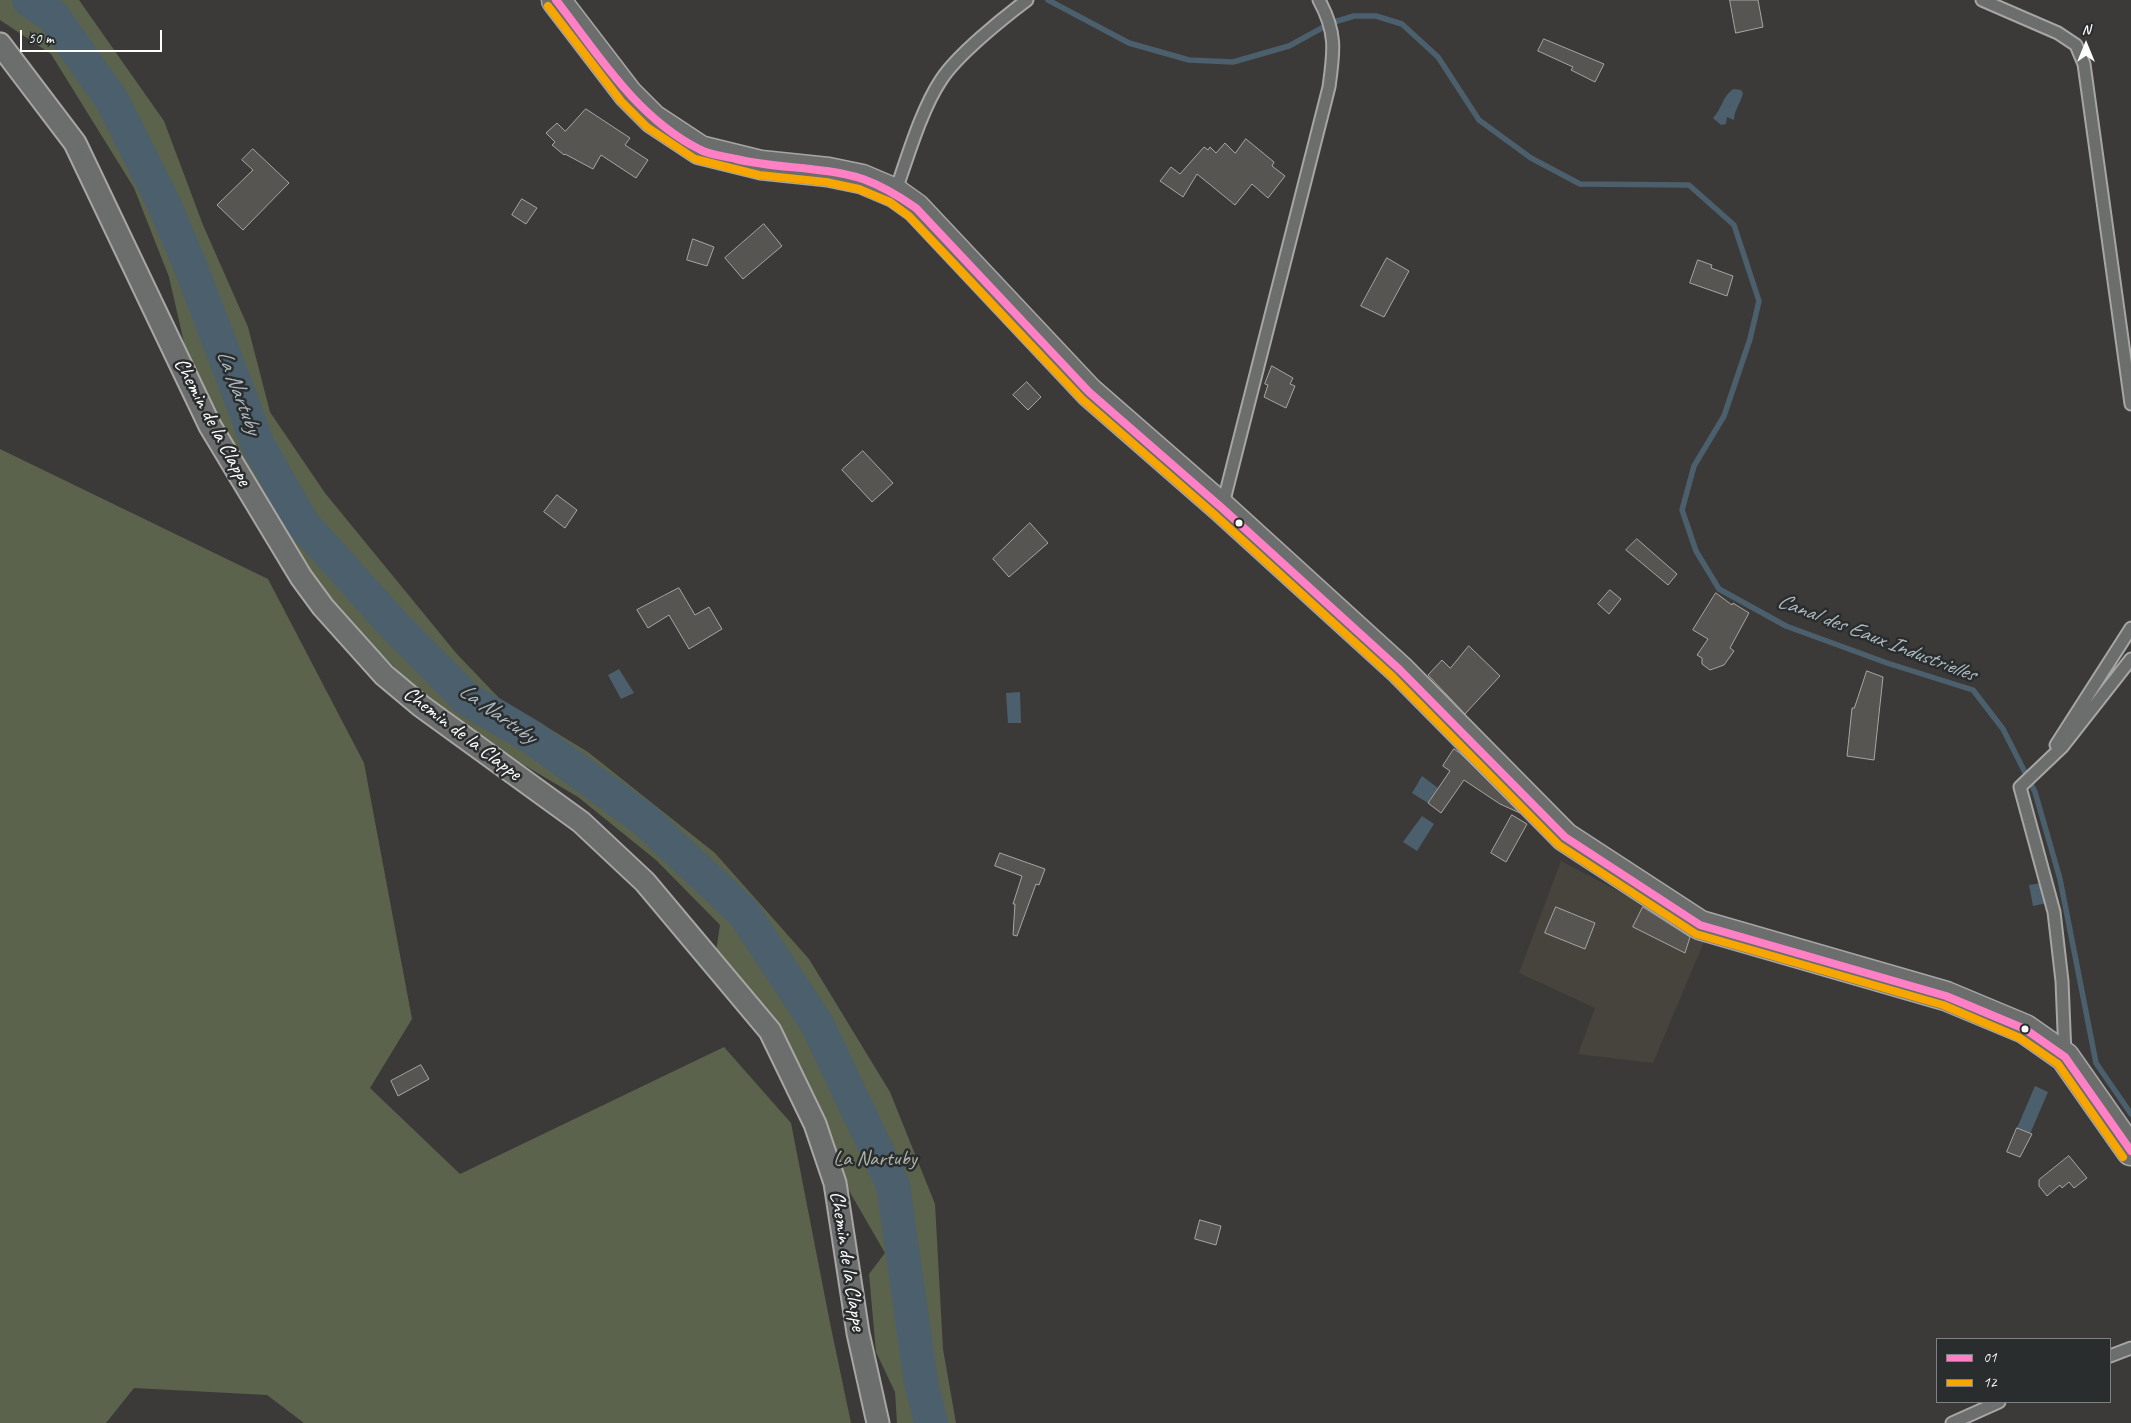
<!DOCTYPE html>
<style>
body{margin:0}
#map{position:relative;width:2131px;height:1423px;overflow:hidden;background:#3b3a38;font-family:Caveat,sans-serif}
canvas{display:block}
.legend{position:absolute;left:1936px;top:1338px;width:175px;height:65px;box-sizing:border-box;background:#2a2d2e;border:1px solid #7f8182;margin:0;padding:6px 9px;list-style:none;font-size:15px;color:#fff}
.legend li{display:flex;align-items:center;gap:10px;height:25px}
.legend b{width:25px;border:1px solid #7f8182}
.north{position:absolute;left:2061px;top:20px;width:50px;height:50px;-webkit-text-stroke:4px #2a2d2e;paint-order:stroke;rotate:0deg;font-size:14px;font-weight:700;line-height:20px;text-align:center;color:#fff}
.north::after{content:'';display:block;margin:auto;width:18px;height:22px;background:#fff;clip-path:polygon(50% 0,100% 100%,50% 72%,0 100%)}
.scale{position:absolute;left:20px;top:30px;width:142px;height:22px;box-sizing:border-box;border:2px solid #fff;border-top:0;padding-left:6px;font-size:15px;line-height:18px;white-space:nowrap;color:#fff;-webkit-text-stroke:4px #2a2d2e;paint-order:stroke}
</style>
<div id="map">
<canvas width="2131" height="1423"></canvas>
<ul class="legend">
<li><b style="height:6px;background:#ff80c5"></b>01</li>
<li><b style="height:6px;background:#f7a600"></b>12</li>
</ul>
<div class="north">N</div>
<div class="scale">50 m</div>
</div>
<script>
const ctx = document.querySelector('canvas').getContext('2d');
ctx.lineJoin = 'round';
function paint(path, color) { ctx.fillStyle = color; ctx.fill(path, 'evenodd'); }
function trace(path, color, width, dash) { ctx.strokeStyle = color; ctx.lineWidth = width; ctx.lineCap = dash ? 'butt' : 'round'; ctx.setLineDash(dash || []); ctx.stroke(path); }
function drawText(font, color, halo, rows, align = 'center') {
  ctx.font = font + ' Caveat,sans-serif'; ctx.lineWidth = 5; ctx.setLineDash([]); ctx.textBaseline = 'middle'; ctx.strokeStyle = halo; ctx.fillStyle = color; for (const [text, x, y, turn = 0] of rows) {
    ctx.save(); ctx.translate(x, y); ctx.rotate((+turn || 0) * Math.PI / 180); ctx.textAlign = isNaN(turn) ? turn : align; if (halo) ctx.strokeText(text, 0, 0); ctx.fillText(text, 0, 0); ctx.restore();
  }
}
paint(new Path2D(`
 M 1561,861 L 1706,937 L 1653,1063 L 1578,1054 L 1595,1008 L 1519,973 Z`), '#46443d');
paint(new Path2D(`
 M 0,0 L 79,0 L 164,121 L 203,225 L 248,327 L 270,412 L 325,493 L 456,653 L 499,698 L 588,752 L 715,853 L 809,959 L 890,1092 L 935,1204 L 943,1349 L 956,1423 L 897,1423 L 895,1392 L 876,1352 L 869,1274 L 885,1253 L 840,1175 L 716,951 L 720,925 L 656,860 L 578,797 L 507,755 L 408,681 L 301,573 L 196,395 L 169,277 L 134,188 L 51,54 L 0,20 Z
 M 0,449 L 268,579 L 364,763 L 412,1019 L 370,1088 L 460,1174 L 724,1047 L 791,1123 L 830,1323 L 851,1423 L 304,1423 L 267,1395 L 134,1388 L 106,1423 L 0,1423 Z`), '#5b634c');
paint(new Path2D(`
 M 1733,89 L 1741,90 L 1743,93 C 1741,103 1734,110 1734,120 L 1727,117 L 1726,124 L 1721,125 L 1713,118 C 1722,109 1722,97 1733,89 Z
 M 619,669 L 634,693 L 621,699 L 608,675 Z
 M 1020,692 L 1021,723 L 1008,723 L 1006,693 Z
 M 1422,776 L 1438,788 L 1428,803 L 1412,793 Z
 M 1422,816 L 1434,824 L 1417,851 L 1403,842 Z
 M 2042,883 L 2047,903 L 2033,906 L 2029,885 Z
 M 2035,1086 L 2048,1092 L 2030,1134 L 2017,1128 Z`), '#4c5f6d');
trace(new Path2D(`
 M 1048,0 L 1129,43 L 1189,60 L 1233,62 L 1289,46 L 1331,23 L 1354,16 L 1376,16 L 1402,24 L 1438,57 L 1479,120 L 1531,158 L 1580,184 L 1689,185 L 1734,225 L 1759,301 L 1750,339 L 1724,416 L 1694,466 L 1682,510 L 1696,551 L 1719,589 L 1786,626 L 1887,663 L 1973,690 L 2003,729 L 2035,792 L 2060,879 L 2096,1063 L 2131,1114`), '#4c5f6d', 5.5);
trace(new Path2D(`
 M 29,0 L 53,16 L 113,102 L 164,204 L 192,270 L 259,447 L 303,524 L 395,626 L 467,699 L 533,738 L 645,820 L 744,913 L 817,1024 L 893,1185 L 921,1382 L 931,1423`), '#4c5f6d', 34);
const building = new Path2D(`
 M 1730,0 L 1758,0 L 1763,27 L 1736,33 Z
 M 1544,39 L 1604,64 L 1595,82 L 1571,70 L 1573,67 L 1538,51 Z
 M 586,109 L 630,138 L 625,145 L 648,160 L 636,178 L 601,155 L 593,169 L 565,154 L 564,155 L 552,145 L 555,142 L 546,133 L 557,123 L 565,131 Z
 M 1246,139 L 1274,162 L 1272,166 L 1285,176 L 1268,198 L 1252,184 L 1235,205 L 1197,174 L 1183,197 L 1160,181 L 1171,167 L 1180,174 L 1204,147 L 1208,150 L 1210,147 L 1216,153 L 1225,143 L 1235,153 Z
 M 253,149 L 289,183 L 243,230 L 217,205 L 253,170 L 242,160 Z
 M 522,199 L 537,208 L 526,224 L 512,215 Z
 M 764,224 L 782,246 L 743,279 L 725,258 Z
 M 693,239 L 714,247 L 707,266 L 687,260 Z
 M 1387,258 L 1409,271 L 1384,317 L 1361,306 Z
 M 1698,260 L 1712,265 L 1711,268 L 1733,276 L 1727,296 L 1690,283 Z
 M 1272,366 L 1293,378 L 1290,384 L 1295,386 L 1286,408 L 1264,397 L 1268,385 L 1265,384 Z
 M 1027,382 L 1041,397 L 1028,410 L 1013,395 Z
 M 863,451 L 893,483 L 872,502 L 842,470 Z
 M 557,495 L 577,510 L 565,528 L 544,512 Z
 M 1030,523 L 1048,543 L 1009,577 L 993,559 Z
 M 1637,539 L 1677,574 L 1668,585 L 1626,550 Z
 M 679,588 L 695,615 L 709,607 L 722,629 L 689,649 L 669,615 L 648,628 L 637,610 Z
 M 1610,590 L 1621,599 L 1609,614 L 1598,604 Z
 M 1716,593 L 1732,605 L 1733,603 L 1749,613 L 1730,648 L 1734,651 L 1724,665 L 1710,670 L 1702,664 L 1702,658 L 1697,655 L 1708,639 L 1693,630 Z
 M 1469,646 L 1500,676 L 1465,714 L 1428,675 L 1442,660 L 1450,668 Z
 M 1867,671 L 1883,677 L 1874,760 L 1847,756 L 1852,708 L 1854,708 Z
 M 1454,749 L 1461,754 L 1520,813 L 1500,804 L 1464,780 L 1441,813 L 1428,803 L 1450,771 L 1443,766 Z
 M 1512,815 L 1527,824 L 1506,862 L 1491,853 Z
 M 1000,853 L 1045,869 L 1039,885 L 1036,884 L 1017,936 L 1013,935 L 1015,904 L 1013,904 L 1022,876 L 995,866 Z
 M 1556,907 L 1595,923 L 1585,949 L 1545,933 Z
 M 1643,907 L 1690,937 L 1685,953 L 1633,927 Z
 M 421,1065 L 429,1079 L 398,1096 L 391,1081 Z
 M 2017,1128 L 2032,1134 L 2020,1157 L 2007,1152 Z
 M 2069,1156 L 2087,1178 L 2074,1188 L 2069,1182 L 2062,1188 L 2060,1185 L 2047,1196 L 2039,1186 L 2039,1180 Z
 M 1200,1220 L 1221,1226 L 1216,1245 L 1195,1239 Z`);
paint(building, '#575551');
trace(building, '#a7a6a5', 1);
const lane = new Path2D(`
 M 1982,0 L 2058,33 L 2076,45 L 2084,64 L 2131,404
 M 895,193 C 907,159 921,110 941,80 C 957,55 1003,18 1027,0
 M 1222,508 L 1329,87 C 1334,51 1337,33 1319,0
 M 2056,745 L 2131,628
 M 2065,1055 L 2062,981 L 2054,912 L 2020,787 L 2062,747 L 2131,659
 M 2110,1356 L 2131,1348
 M 1952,1423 L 1999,1402`);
const street = new Path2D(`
 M 0,44 L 75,143 L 210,426 L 301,577 L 323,607 L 384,675 L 421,706 L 581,822 L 645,882 L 770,1031 L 815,1124 L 835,1183 L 858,1333 L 878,1423`);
const secondary = new Path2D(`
 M 556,0 L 628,94 L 653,119 L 700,150 L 761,165 L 828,172 L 862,179 L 895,193 L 916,208 L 1089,392 L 1222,508 L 1400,670 L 1565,837 L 1700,925 L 1946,996 L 2025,1029 L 2065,1057 L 2131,1151`);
trace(lane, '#a7a6a5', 15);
trace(street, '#a7a6a5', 25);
trace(secondary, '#a7a6a5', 31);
trace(lane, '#6c6d6d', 11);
trace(street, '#6c6d6d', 21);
trace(secondary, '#6c6d6d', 28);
trace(new Path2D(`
 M 556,0 C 598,54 636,117 699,149 C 709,155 724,156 736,159 C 777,169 822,166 863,179 C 882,186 899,196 916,208 L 1089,392 L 1222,508 L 1400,670 L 1565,837 L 1700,925 L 1946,996 L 2025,1029 L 2065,1057 L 2131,1151`), '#ff80c5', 8);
trace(new Path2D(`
 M 548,6 L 621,101 L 647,127 L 695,159 L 759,175 L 826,182 L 859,189 L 890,202 L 909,216 L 1082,399 L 1215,515 L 1393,677 L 1559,845 L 1696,934 L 1943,1005 L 2020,1038 L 2058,1064 L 2123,1157`), '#f7a600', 8);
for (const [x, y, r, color] of [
 [1239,523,4.5,"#fff"],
 [2025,1029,4.5,"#fff"]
]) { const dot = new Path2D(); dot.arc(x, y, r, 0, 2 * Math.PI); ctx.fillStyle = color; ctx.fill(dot); trace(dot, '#2a2d2e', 2); }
drawText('21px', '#fff', '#2a2d2e', [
 ["Chemin de la Clappe",212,422,62],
 ["Chemin de la Clappe",462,734,37],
 ["Chemin de la Clappe",847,1261,81]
]);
drawText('21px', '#b0b4a7', '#2a2d2e', [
 ["La Nartuby",875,1159]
]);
drawText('italic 22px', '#afb9c0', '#2a2d2e', [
 ["La Nartuby",238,392,69],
 ["Canal des Eaux Industrielles",1876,638,21],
 ["La Nartuby",497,714,35]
]);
</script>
